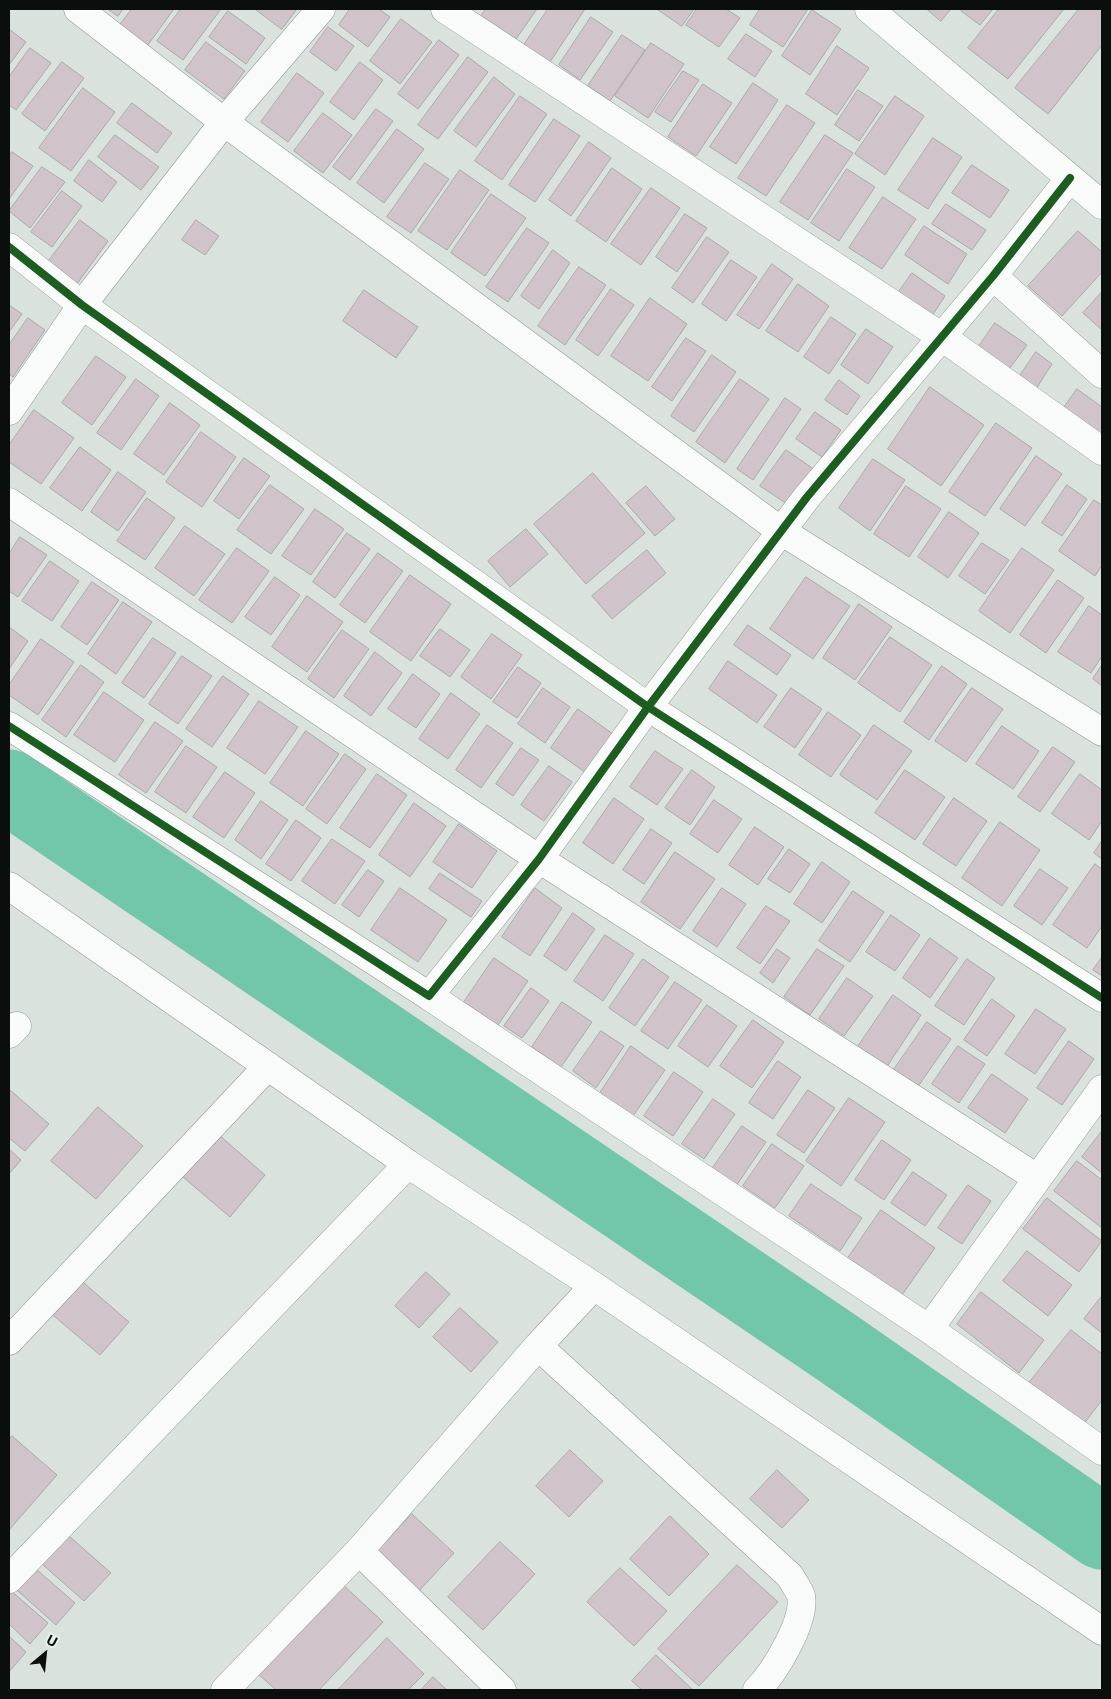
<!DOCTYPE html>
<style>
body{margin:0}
#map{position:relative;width:1111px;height:1699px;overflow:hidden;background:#dae2de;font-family:"Open Sans",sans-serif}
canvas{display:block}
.frame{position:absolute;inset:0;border:10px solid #0a0e0c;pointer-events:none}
.north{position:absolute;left:20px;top:1629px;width:50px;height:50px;-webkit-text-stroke:4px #e4f2ec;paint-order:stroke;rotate:28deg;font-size:14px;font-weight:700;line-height:20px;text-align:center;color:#0a0e0c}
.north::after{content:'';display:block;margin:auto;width:18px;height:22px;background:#0a0e0c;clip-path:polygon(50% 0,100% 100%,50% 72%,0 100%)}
</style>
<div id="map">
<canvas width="1111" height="1699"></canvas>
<div class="frame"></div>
<div class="north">U</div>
</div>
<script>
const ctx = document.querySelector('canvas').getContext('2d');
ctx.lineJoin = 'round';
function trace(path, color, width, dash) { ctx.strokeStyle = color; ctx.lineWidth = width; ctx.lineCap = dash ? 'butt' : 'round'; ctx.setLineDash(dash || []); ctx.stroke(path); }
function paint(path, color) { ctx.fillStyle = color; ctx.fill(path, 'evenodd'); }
trace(new Path2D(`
 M 9,787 L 836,1347 L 1102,1532`), '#72c6aa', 75);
const building = new Path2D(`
 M 108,9 L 123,9 L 118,16 Z
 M 132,9 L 174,9 L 147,46 L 119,26 Z
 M 181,9 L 221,9 L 183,60 L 157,41 Z
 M 255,9 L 297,9 L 282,29 Z
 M 350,9 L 379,9 L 390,17 L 368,47 L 339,25 Z
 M 486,9 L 537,9 L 516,39 L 481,16 Z
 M 548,9 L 585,9 L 550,62 L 524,45 Z
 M 657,9 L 694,9 L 682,26 Z
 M 697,9 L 726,9 L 740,18 L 719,47 L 686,25 Z
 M 760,9 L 808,9 L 783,47 L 750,25 Z
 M 927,9 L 951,9 L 941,21 Z
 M 962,9 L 993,9 L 980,25 L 961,11 Z
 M 999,9 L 1064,9 L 1008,79 L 968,48 Z
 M 1079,9 L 1102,9 L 1102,45 L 1048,114 L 1015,88 Z
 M 812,10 L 841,29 L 810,75 L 782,56 Z
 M 228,11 L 265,38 L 246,64 L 209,37 Z
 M 591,17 L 613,32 L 580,80 L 559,65 Z
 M 401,19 L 432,42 L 400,84 L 370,61 Z
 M 328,27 L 354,46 L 336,71 L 310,52 Z
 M 9,29 L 26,42 L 9,65 Z
 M 746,34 L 772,51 L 755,77 L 728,59 Z
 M 622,35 L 645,50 L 610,101 L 588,86 Z
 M 439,40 L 459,55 L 418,109 L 398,94 Z
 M 206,42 L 245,71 L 224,99 L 185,70 Z
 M 651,43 L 684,64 L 648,118 L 615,96 Z
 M 837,46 L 869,68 L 837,115 L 806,94 Z
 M 30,48 L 51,63 L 16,110 L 9,105 L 9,77 Z
 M 468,57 L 488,72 L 438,139 L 418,125 Z
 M 62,62 L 84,78 L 45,131 L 22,114 Z
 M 360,62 L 383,80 L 354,120 L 330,102 Z
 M 683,71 L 699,80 L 671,122 L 655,112 Z
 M 297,73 L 324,93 L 288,142 L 261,122 Z
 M 494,77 L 515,94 L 476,147 L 454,131 Z
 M 753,83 L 778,100 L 736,164 L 710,147 Z
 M 703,84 L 732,103 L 696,156 L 668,137 Z
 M 83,88 L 115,112 L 71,171 L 39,148 Z
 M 858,90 L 883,106 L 859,141 L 835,125 Z
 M 520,96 L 547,114 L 502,180 L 475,161 Z
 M 895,96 L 924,116 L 885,175 L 855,154 Z
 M 132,103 L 172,133 L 157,153 L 117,123 Z
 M 787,105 L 815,123 L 766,196 L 738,178 Z
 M 376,109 L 393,121 L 350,180 L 333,167 Z
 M 323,113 L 352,135 L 323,173 L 294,151 Z
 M 554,119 L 580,136 L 535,202 L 509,185 Z
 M 397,129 L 424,149 L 384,203 L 357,183 Z
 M 115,135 L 159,167 L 141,190 L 98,157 Z
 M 825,135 L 853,153 L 808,220 L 780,202 Z
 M 933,138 L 962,157 L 928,209 L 898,190 Z
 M 589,142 L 611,158 L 571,216 L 549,200 Z
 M 12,152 L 33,166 L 9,199 L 9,157 Z
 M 89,160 L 117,182 L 102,202 L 74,181 Z
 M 425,163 L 449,179 L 411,233 L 387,217 Z
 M 972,165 L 1009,190 L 990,218 L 952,193 Z
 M 42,167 L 65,182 L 30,228 L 9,211 Z
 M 612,168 L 642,189 L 606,242 L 576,221 Z
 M 847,169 L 875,187 L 839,241 L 811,223 Z
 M 460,170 L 489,190 L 447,250 L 418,231 Z
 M 651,188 L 680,208 L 641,265 L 611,244 Z
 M 62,191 L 82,206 L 52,247 L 31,232 Z
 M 491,194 L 526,218 L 485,276 L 451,253 Z
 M 883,197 L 916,219 L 882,269 L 849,248 Z
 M 946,204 L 986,230 L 972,250 L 932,224 Z
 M 685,214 L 707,228 L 677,272 L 656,257 Z
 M 80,220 L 108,241 L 77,284 L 47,263 Z
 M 196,220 L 219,236 L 205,255 L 182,240 Z
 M 924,226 L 967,254 L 948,284 L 905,255 Z
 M 527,228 L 549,243 L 508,302 L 486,287 Z
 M 1078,231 L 1102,252 L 1102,272 L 1062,316 L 1028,286 Z
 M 707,237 L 729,252 L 693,303 L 672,288 Z
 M 553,250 L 570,263 L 539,309 L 521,296 Z
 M 731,260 L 757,277 L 726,321 L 702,304 Z
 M 772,264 L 793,279 L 759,329 L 737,315 Z
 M 579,267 L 606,285 L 565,345 L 538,326 Z
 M 912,273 L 945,296 L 928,322 L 894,299 Z
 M 798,284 L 829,306 L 798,352 L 766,331 Z
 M 611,289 L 634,305 L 598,356 L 576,340 Z
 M 364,290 L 418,327 L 396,358 L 343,321 Z
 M 1102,292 L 1102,330 L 1083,313 Z
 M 650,298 L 687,324 L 648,381 L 611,356 Z
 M 9,305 L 22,314 L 9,332 Z
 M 831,317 L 856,334 L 829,374 L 804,357 Z
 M 28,318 L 45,330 L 13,377 L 9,374 L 9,345 Z
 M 995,323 L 1027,345 L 1007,372 L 976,351 Z
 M 866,329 L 893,347 L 868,384 L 841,365 Z
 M 686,338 L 706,351 L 672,401 L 652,387 Z
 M 1036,352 L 1052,364 L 1036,389 L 1019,377 Z
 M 712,355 L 736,372 L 694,432 L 671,416 Z
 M 96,356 L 126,377 L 92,425 L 62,403 Z
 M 136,379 L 159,396 L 121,450 L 97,433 Z
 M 740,379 L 769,399 L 725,463 L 696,442 Z
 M 839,380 L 860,396 L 847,415 L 825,400 Z
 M 930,387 L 984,425 L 941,486 L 888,449 Z
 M 1077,389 L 1102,407 L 1102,442 L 1059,415 Z
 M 785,398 L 801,409 L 753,480 L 737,469 Z
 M 170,403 L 200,425 L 164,475 L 134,454 Z
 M 34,410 L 74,438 L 41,484 L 9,462 L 9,445 Z
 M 815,412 L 841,430 L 822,457 L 796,439 Z
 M 996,423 L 1032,448 L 985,516 L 949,492 Z
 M 201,432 L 236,457 L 202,507 L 166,482 Z
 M 80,447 L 111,470 L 82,511 L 50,488 Z
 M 786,450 L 815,470 L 790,506 L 760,486 Z
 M 1036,456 L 1062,474 L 1025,526 L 1000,509 Z
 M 244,458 L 270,476 L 239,519 L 214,501 Z
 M 873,459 L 905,480 L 870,531 L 839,508 Z
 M 118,472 L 146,492 L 118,531 L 91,512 Z
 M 593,473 L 645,533 L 586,584 L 534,524 Z
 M 270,485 L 304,509 L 271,554 L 237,530 Z
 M 1067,485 L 1087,499 L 1062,536 L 1042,523 Z
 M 646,486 L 675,519 L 655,536 L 626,503 Z
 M 906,486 L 941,509 L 909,557 L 874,534 Z
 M 147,498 L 175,518 L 145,560 L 117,541 Z
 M 1094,500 L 1102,505 L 1102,565 L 1095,576 L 1059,551 Z
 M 315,509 L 344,529 L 311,575 L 282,556 Z
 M 949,512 L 979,533 L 948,578 L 918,557 Z
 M 185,526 L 225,554 L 194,596 L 155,568 Z
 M 526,529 L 548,554 L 510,587 L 488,561 Z
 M 347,533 L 370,549 L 335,598 L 313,582 Z
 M 20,537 L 47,555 L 18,597 L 9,591 L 9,554 Z
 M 982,543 L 1009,560 L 985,594 L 959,576 Z
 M 237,548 L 269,571 L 232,623 L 199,600 Z
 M 1022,548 L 1054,570 L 1010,633 L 979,611 Z
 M 647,550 L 666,573 L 612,619 L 592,596 Z
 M 378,553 L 403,571 L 365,623 L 340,605 Z
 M 50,561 L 79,581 L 52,621 L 22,601 Z
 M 410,575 L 451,604 L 411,661 L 370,632 Z
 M 275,577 L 300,595 L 271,635 L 245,617 Z
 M 806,577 L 850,606 L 813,659 L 770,629 Z
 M 1058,580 L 1084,598 L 1046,653 L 1020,635 Z
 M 92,582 L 119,600 L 87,645 L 61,627 Z
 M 307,596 L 343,622 L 307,672 L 272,647 Z
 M 123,602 L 152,622 L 116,674 L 88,654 Z
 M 859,604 L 892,627 L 855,680 L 823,658 Z
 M 1089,606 L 1102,615 L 1102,656 L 1091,673 L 1058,652 Z
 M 748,625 L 791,655 L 777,675 L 734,645 Z
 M 9,627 L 28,641 L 9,669 Z
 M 440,629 L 470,650 L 450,677 L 420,656 Z
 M 342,630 L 369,649 L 334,698 L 308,679 Z
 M 492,634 L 522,655 L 491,699 L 461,677 Z
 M 890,637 L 932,665 L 900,712 L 858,683 Z
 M 153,638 L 176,653 L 144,698 L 122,683 Z
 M 41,639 L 74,662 L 38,715 L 9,695 L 9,685 Z
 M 375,652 L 402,673 L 371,716 L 344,696 Z
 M 182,656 L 212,676 L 178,724 L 149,704 Z
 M 728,661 L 777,695 L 757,723 L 709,689 Z
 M 81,665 L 104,682 L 66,737 L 42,720 Z
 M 1102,665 L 1102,686 L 1093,679 Z
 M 942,666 L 967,684 L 929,740 L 904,722 Z
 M 518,667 L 541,683 L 517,718 L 493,702 Z
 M 413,674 L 440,694 L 416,728 L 388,709 Z
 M 223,676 L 249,694 L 212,747 L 186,729 Z
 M 543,688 L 570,707 L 545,743 L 518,724 Z
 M 791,688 L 822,709 L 795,748 L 764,727 Z
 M 972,688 L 1003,709 L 966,762 L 935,741 Z
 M 104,692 L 144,720 L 115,762 L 74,735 Z
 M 451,693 L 480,714 L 448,759 L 419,739 Z
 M 259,701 L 298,727 L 265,774 L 227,748 Z
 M 578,709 L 613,734 L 586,773 L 551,748 Z
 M 828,712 L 861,735 L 831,777 L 799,755 Z
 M 155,722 L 183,741 L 146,793 L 119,775 Z
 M 487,725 L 513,743 L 481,788 L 456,770 Z
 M 874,725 L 912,751 L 877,800 L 840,775 Z
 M 1002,726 L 1039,751 L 1013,789 L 976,764 Z
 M 306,731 L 339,754 L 303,806 L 270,783 Z
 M 186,746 L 217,767 L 186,813 L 155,792 Z
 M 1053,747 L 1075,762 L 1040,812 L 1018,797 Z
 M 521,748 L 539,760 L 513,796 L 496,784 Z
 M 655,751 L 683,769 L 657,805 L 630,787 Z
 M 345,754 L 366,769 L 327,824 L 306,809 Z
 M 549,766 L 572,782 L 544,821 L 521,805 Z
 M 692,770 L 715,787 L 690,825 L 665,808 Z
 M 905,770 L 945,797 L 915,840 L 875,813 Z
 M 225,772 L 255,793 L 224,838 L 193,817 Z
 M 377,774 L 407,795 L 370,848 L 340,828 Z
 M 1080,774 L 1102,790 L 1102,821 L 1089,840 L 1052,814 Z
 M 614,798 L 644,819 L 613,864 L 583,843 Z
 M 954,798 L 987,821 L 956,866 L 923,844 Z
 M 714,800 L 742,819 L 718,853 L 690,834 Z
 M 261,801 L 288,820 L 261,859 L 235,840 Z
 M 414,803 L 446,826 L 410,877 L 379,855 Z
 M 296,820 L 321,838 L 291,881 L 266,864 Z
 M 1000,822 L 1040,850 L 1002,906 L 962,878 Z
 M 459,824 L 497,851 L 472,888 L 433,862 Z
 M 755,827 L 784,847 L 758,885 L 729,865 Z
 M 651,829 L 672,843 L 644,884 L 623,870 Z
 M 332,839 L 365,861 L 335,904 L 302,881 Z
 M 1102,841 L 1102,859 L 1094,853 Z
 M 789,849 L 810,864 L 790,893 L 768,879 Z
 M 675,852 L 715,879 L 680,929 L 641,902 Z
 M 822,862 L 850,882 L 822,923 L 794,904 Z
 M 1095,864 L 1102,869 L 1102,926 L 1087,948 L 1053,925 Z
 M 1040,869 L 1068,888 L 1042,925 L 1014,906 Z
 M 368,870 L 384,881 L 359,917 L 342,905 Z
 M 440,873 L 482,901 L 471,917 L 429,889 Z
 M 400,888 L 447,920 L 418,962 L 371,930 Z
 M 535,888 L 562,908 L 530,956 L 502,937 Z
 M 722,888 L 746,904 L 717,947 L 693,931 Z
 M 853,891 L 884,912 L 850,962 L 819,941 Z
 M 766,906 L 790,921 L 760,964 L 737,948 Z
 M 573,913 L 595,929 L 566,971 L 544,956 Z
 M 891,915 L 920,935 L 895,971 L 866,952 Z
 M 605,935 L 634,954 L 603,1001 L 574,981 Z
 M 930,938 L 958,958 L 930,998 L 903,978 Z
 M 777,949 L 790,958 L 773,983 L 760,973 Z
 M 817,949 L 844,966 L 810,1015 L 784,997 Z
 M 1102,957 L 1102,976 L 1093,970 Z
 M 494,958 L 528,981 L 498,1025 L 464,1002 Z
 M 643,959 L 669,977 L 635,1026 L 609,1008 Z
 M 967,959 L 995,978 L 964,1025 L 935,1006 Z
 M 847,978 L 873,996 L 844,1036 L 819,1019 Z
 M 675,982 L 702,1000 L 668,1049 L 641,1031 Z
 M 531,988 L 549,1001 L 522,1038 L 504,1026 Z
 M 893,995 L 921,1015 L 886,1068 L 857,1048 Z
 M 992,999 L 1015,1016 L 987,1056 L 964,1040 Z
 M 562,1002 L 592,1022 L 561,1067 L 532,1047 Z
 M 707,1005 L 737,1026 L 708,1067 L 678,1046 Z
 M 1036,1009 L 1066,1029 L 1035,1074 L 1005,1054 Z
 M 753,1020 L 784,1042 L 752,1088 L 720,1066 Z
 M 927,1022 L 951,1039 L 917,1088 L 893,1071 Z
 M 601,1031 L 624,1046 L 596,1088 L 573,1071 Z
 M 1069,1041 L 1094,1059 L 1062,1105 L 1037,1088 Z
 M 631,1046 L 665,1070 L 633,1116 L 600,1093 Z
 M 958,1046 L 985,1064 L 959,1103 L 932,1084 Z
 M 778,1061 L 801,1077 L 773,1119 L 749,1103 Z
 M 674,1072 L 703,1092 L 673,1136 L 644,1116 Z
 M 992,1074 L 1028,1099 L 1005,1133 L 968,1108 Z
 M 10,1090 L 49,1124 L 25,1151 L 9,1138 Z
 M 808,1090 L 835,1108 L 804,1153 L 777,1135 Z
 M 849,1098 L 885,1122 L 841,1186 L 806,1161 Z
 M 713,1099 L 735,1114 L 704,1159 L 682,1144 Z
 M 98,1107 L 143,1146 L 96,1199 L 51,1161 Z
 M 742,1126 L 766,1142 L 736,1186 L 712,1169 Z
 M 1102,1131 L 1102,1173 L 1082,1157 Z
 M 219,1135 L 265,1175 L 230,1217 L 183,1177 Z
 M 882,1140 L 911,1160 L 884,1200 L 855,1180 Z
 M 772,1144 L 804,1166 L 775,1208 L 743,1186 Z
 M 9,1149 L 21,1160 L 9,1174 Z
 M 1077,1161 L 1102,1180 L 1102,1228 L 1054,1191 Z
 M 913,1172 L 947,1195 L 925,1226 L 891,1203 Z
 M 811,1184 L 862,1218 L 840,1251 L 789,1216 Z
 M 968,1185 L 991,1201 L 962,1244 L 938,1228 Z
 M 1047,1198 L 1102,1241 L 1079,1272 L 1023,1229 Z
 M 881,1210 L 935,1248 L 902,1295 L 848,1258 Z
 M 1027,1251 L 1072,1285 L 1048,1316 L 1003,1281 Z
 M 426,1272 L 450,1294 L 419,1328 L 395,1306 Z
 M 77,1277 L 129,1322 L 100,1355 L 48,1311 Z
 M 981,1292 L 1044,1340 L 1019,1373 L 957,1324 Z
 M 1102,1296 L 1102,1333 L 1084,1319 Z
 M 460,1308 L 498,1342 L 471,1372 L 433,1337 Z
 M 1071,1330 L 1102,1354 L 1102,1400 L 1083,1425 L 1029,1383 Z
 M 12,1436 L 57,1475 L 9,1530 L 9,1440 Z
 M 570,1450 L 603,1481 L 569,1517 L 536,1486 Z
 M 777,1470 L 809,1500 L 782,1528 L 750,1499 Z
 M 412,1514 L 454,1553 L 419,1591 L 377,1552 Z
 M 670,1516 L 709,1554 L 669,1596 L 630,1559 Z
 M 60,1528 L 111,1573 L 84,1601 L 34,1557 Z
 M 500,1542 L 535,1574 L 483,1630 L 448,1597 Z
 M 28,1562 L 75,1603 L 56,1625 L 9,1583 Z
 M 737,1565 L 778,1602 L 699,1686 L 658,1649 Z
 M 620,1568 L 667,1611 L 634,1646 L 587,1602 Z
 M 342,1584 L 383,1622 L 319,1690 L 276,1690 L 257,1673 Z
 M 9,1589 L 48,1623 L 30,1644 L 9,1624 Z
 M 9,1636 L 26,1652 L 9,1672 Z
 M 387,1638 L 424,1674 L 408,1690 L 338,1690 Z
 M 656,1655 L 693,1690 L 642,1690 L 632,1681 Z
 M 433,1677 L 447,1690 L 421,1690 Z`);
paint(building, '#d0c3ca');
trace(building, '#a8aaa9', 1);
const street = new Path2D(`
 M 78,9 L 224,122 L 781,531 L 1102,732
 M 445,9 L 942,337 L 1102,451
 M 869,9 L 1102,205
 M 9,247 L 82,305 L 648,707 L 1102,998
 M 993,276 L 1102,374
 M 9,411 L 82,305 L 224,122 L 321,9
 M 9,502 L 539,859 L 1037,1178
 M 9,726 L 429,996 L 539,859 L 648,707 L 807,497 L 993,276 L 1070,178
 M 9,886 L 408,1164 L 594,1286 L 1102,1631
 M 429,996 L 929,1329 L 1102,1451
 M 9,1034 L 17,1026
 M 929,1329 L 1102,1089
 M 9,1341 L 268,1066
 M 538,1346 L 790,1576 C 793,1582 799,1590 801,1596 C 806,1621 774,1673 757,1690
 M 359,1551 L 502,1690
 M 9,1579 L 408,1164
 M 225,1690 L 359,1551 L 538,1346 L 594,1286`);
trace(street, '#949996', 29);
trace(street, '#f9fbfa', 28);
trace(new Path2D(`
 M 9,247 L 82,305 L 648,707 L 1102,998
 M 9,726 L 429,996 L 539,859 L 648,707 L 807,497 L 993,276 L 1070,178`), '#1b5e20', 8);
</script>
